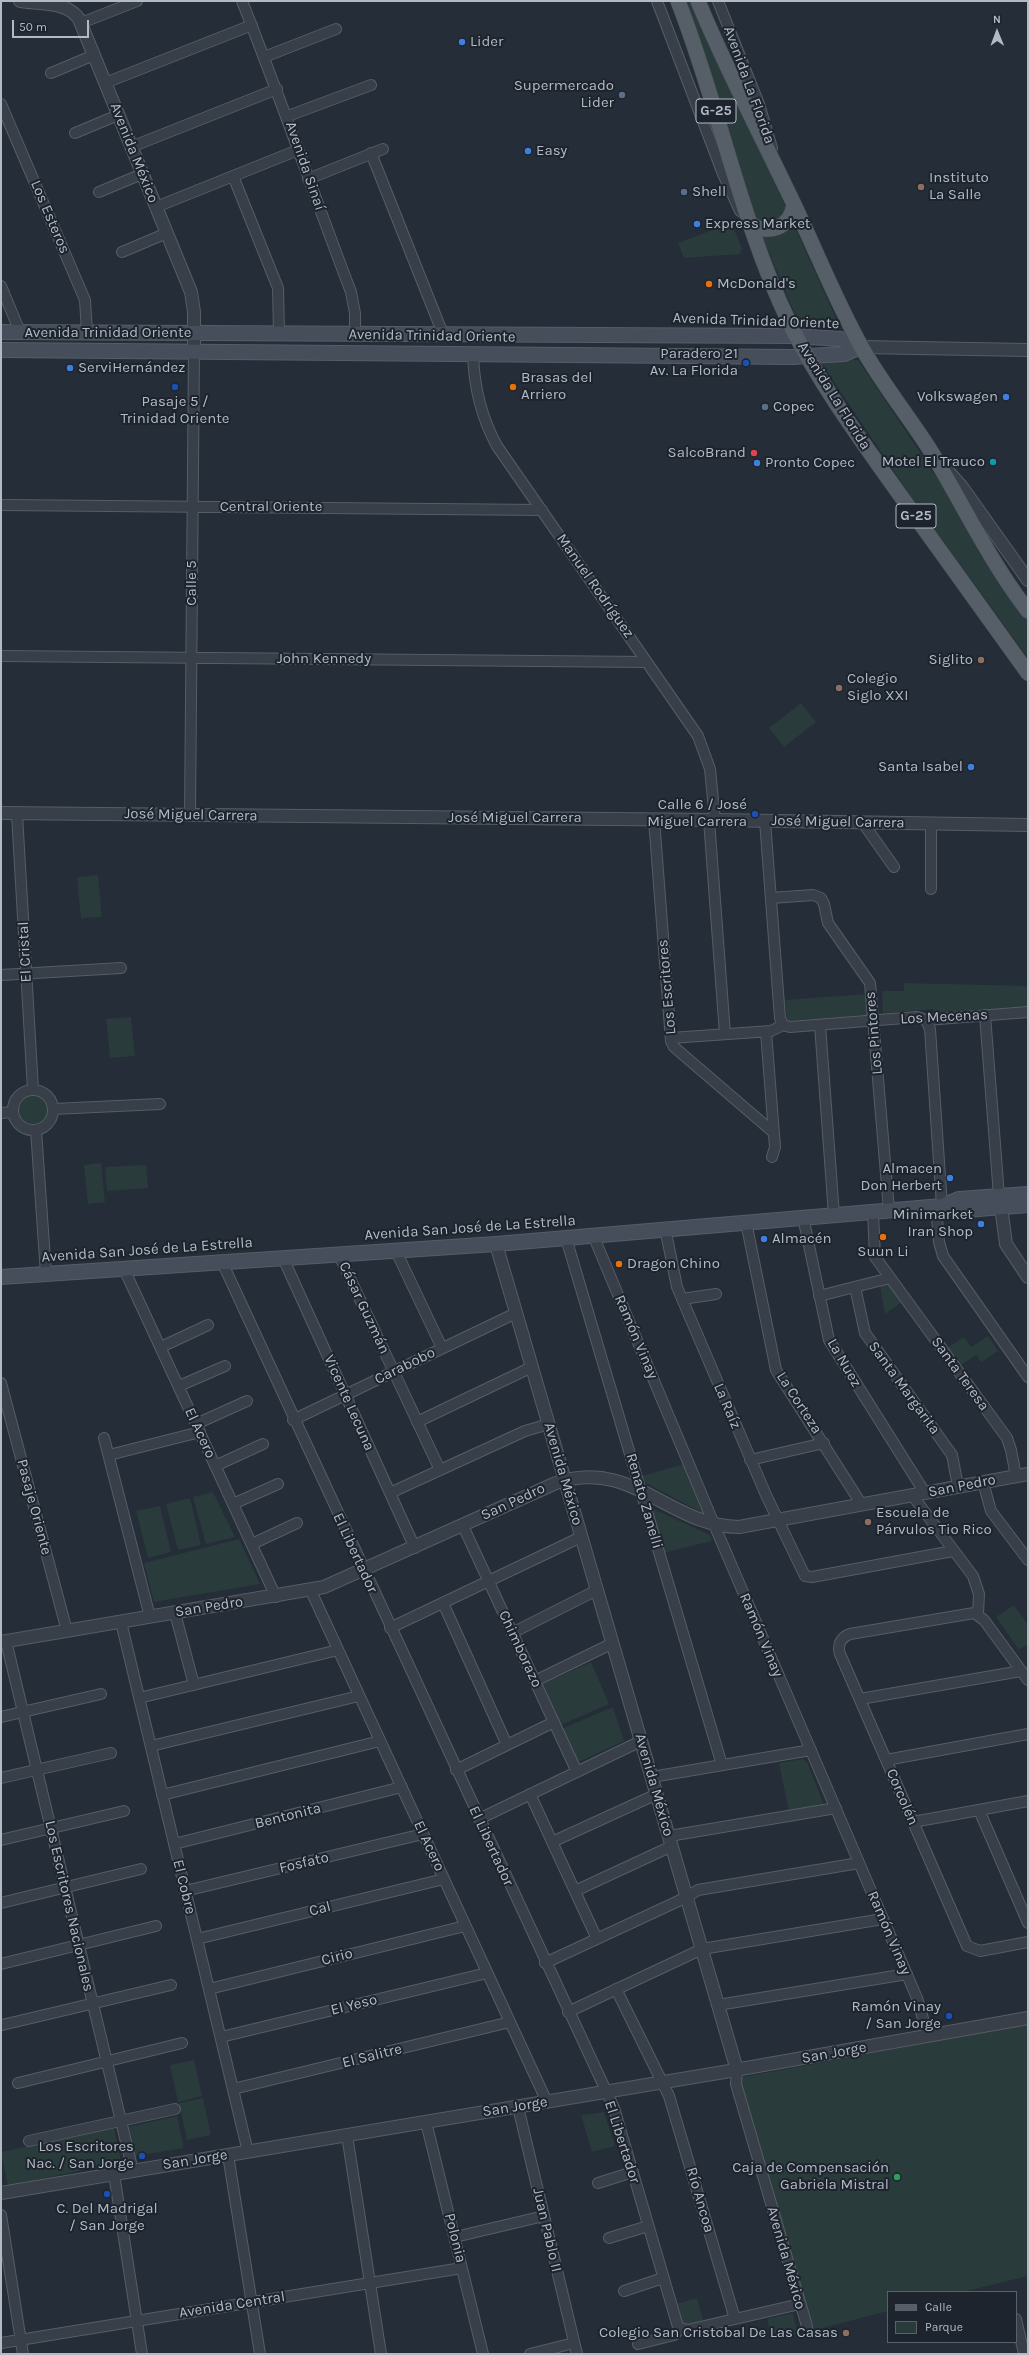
<!DOCTYPE html>
<meta charset="utf-8">
<style>
body{margin:0}
#map{position:relative;width:1029px;height:2355px;overflow:hidden;background:#242d38;font-family:Karla,sans-serif}
canvas{display:block}
.frame{position:absolute;inset:0;border:2px solid #b3bac4;pointer-events:none}
.legend{position:absolute;left:887px;top:2291px;width:130px;height:52px;box-sizing:border-box;background:#1d242d;border:1px solid #596069;margin:0;padding:5px 7px;list-style:none;font-size:12px;color:#b3bac4}
.legend li{display:flex;align-items:center;gap:8px;height:20px}
.legend b{width:20px;border:1px solid #596069}
.north{position:absolute;left:977px;top:12px;width:40px;height:40px;-webkit-text-stroke:3px #1d242d;paint-order:stroke;rotate:359deg;font-size:11px;font-weight:700;line-height:16px;text-align:center;color:#b3bac4}
.north::after{content:'';display:block;margin:auto;width:14px;height:18px;background:#b3bac4;clip-path:polygon(50% 0,100% 100%,50% 72%,0 100%)}
.scale{position:absolute;left:12px;top:20px;width:77px;height:18px;box-sizing:border-box;border:2px solid #b3bac4;border-top:0;padding-left:5px;font-size:12px;line-height:14px;white-space:nowrap;color:#b3bac4;-webkit-text-stroke:3px #1d242d;paint-order:stroke}
</style>
<div id="map">
<canvas width="1029" height="2355"></canvas>
<div class="frame"></div>
<ul class="legend">
<li><b style="height:5px;background:#565e68"></b>Calle</li>
<li><b style="height:11px;background:#293b3b"></b>Parque</li>
</ul>
<div class="north">N</div>
<div class="scale">50 m</div>
</div>
<script>
const ctx = document.querySelector('canvas').getContext('2d');
ctx.lineJoin = 'round';
function paint(path, color) { ctx.fillStyle = color; ctx.fill(path, 'evenodd'); }
function trace(path, color, width, dash) { ctx.strokeStyle = color; ctx.lineWidth = width; ctx.lineCap = dash ? 'butt' : 'round'; ctx.setLineDash(dash || []); ctx.stroke(path); }
function drawText(font, color, halo, rows, align = 'center') {
  ctx.font = font + ' Karla,sans-serif'; ctx.lineWidth = 4; ctx.setLineDash([]); ctx.textBaseline = 'middle'; ctx.strokeStyle = halo; ctx.fillStyle = color; for (const [text, x, y, turn = 0] of rows) {
    ctx.save(); ctx.translate(x, y); ctx.rotate((+turn || 0) * Math.PI / 180); ctx.textAlign = isNaN(turn) ? turn : align; if (halo) ctx.strokeText(text, 0, 0); ctx.fillText(text, 0, 0); ctx.restore();
  }
}
paint(new Path2D(`
 M 686,1 L 694,1 L 718,65 L 770,172 L 839,325 L 800,326 L 756,222 Z
 M 731,223 L 742,248 L 740,254 L 684,258 L 678,243 Z
 M 858,360 L 950,497 L 981,556 L 1028,620 L 1028,658 L 912,498 L 820,361 Z
 M 801,703 L 816,722 L 784,747 L 769,728 Z
 M 98,875 L 102,917 L 81,918 L 77,877 Z
 M 904,983 L 1028,986 L 1028,1006 L 934,1013 L 933,1009 L 883,1013 L 882,991 L 904,991 Z
 M 866,994 L 867,1015 L 787,1021 L 785,1000 Z
 M 131,1017 L 135,1056 L 110,1058 L 106,1019 Z
 M18 1109a15 15 0 1 1 30 0a15 15 0 1 1-30 0Z
 M 101,1163 L 105,1202 L 88,1204 L 84,1165 Z
 M 146,1165 L 148,1188 L 107,1191 L 105,1167 Z
 M 890,1283 L 902,1302 L 885,1314 L 880,1286 Z
 M 988,1336 L 998,1351 L 981,1362 L 976,1355 L 958,1367 L 946,1349 L 964,1337 L 971,1347 Z
 M 684,1464 L 708,1516 L 644,1482 L 642,1476 Z
 M 213,1492 L 235,1537 L 206,1544 L 193,1497 Z
 M 190,1498 L 201,1545 L 178,1550 L 166,1504 Z
 M 160,1506 L 171,1552 L 148,1558 L 136,1511 Z
 M 649,1507 L 710,1535 L 712,1541 L 663,1553 Z
 M 239,1539 L 260,1584 L 154,1602 L 144,1563 Z
 M 1014,1605 L 1028,1625 L 1028,1644 L 1019,1650 L 996,1617 Z
 M 591,1662 L 609,1704 L 561,1725 L 543,1684 Z
 M 613,1707 L 624,1741 L 576,1763 L 561,1729 Z
 M 803,1759 L 807,1762 L 824,1805 L 789,1812 L 779,1763 Z
 M 1028,2024 L 1028,2276 L 963,2292 L 888,2292 L 888,2311 L 811,2331 L 738,2078 Z
 M 194,2060 L 202,2096 L 178,2102 L 170,2065 Z
 M 203,2098 L 211,2135 L 187,2140 L 179,2103 Z
 M 604,2112 L 615,2146 L 592,2152 L 581,2115 Z
 M 177,2116 L 184,2148 L 135,2156 L 129,2127 Z
 M 114,2128 L 121,2162 L 8,2186 L 1,2152 Z
 M 697,2298 L 703,2320 L 684,2325 L 681,2323 L 676,2304 Z
 M 793,2313 L 798,2334 L 772,2340 L 767,2319 Z`), '#293b3b');
const minor = new Path2D(`
 M 242,1 C 280,97 314,195 351,292 L 355,313 L 355,334
 M 657,1 L 723,174 L 740,211
 M 718,1 L 759,104 L 772,148
 M 81,23 L 137,1
 M 264,57 L 336,29
 M 51,73 L 94,55
 M 105,83 L 252,25
 M 1,104 L 85,300 L 87,332
 M 288,116 L 371,85
 M 75,133 L 118,115
 M 131,147 L 277,89
 M 371,153 L 443,334
 M 233,176 L 278,288 L 279,333
 M 308,179 L 383,149
 M 99,192 L 142,174
 M 156,207 L 298,150
 M 122,252 L 167,233
 M 1,286 L 20,332
 M 473,354 C 474,387 481,417 497,446 L 698,736 L 710,769 L 715,820
 M 1,505 L 542,510
 M 1,656 L 647,662
 M 17,814 L 33,1090
 M 190,815 L 194,351
 M 654,819 L 671,1041 L 674,1047 L 773,1132
 M 709,820 L 725,1034
 M 765,821 L 780,1018 L 783,1025
 M 863,823 L 894,867
 M 931,889 L 931,824
 M 771,898 L 813,895 L 821,898 L 824,904 L 828,923 L 870,983 L 889,1210
 M 1,975 L 121,968
 M 985,1015 L 999,1196
 M 926,1020 L 930,1029 L 942,1206
 M 783,1025 L 790,1027 L 917,1017 L 926,1020 L 1028,1012
 M 820,1025 L 834,1215
 M 766,1032 L 775,1147 L 772,1157
 M 671,1038 L 771,1031 L 783,1025
 M13 1110a20 20 0 1 1 40 0a20 20 0 1 1-40 0Z
 M 53,1109 L 160,1104
 M 1,1113 L 13,1112
 M 36,1130 L 46,1274
 M 936,1206 L 939,1242 L 943,1256 L 1028,1377
 M 873,1212 L 875,1257 L 1007,1438 L 1011,1450 L 1016,1476
 M 803,1217 L 829,1340 L 925,1493
 M 746,1222 L 776,1370 L 862,1505
 M 665,1228 L 677,1287 L 766,1495 L 805,1576 L 812,1577 L 953,1551
 M 593,1235 L 719,1536 L 917,1998 L 928,2036
 M 566,1238 L 722,1765
 M 396,1251 L 442,1348
 M 339,1255 L 440,1470
 M 283,1258 L 415,1548
 M 222,1262 L 614,2108 L 678,2327 L 687,2330 L 800,2304
 M 124,1269 L 276,1597
 M 855,1287 L 865,1333 L 952,1455 L 958,1486
 M 819,1296 L 890,1278
 M 682,1299 L 716,1294
 M 161,1347 L 208,1325
 M 1,1383 L 67,1631
 M 179,1386 L 225,1366
 M 293,1420 L 516,1313
 M 417,1422 L 532,1367
 M 196,1424 L 247,1401
 M 104,1438 L 150,1617
 M 109,1455 L 200,1432
 M 750,1460 L 824,1443
 M 215,1466 L 263,1444
 M 983,1482 L 991,1511 L 1028,1560
 M 390,1493 L 525,1431 L 549,1424
 M 912,1495 L 973,1576 L 979,1594 L 978,1614
 M 233,1504 L 278,1484
 M 463,1526 L 577,1772
 M 252,1544 L 297,1523
 M 311,1591 L 547,2102
 M 443,1603 L 507,1745
 M 175,1613 L 194,1685
 M 121,1622 L 248,2152
 M 390,1628 L 581,1537
 M 512,1633 L 597,1590
 M 6,1641 L 133,2171
 M 1028,1680 L 984,1620 L 974,1613 L 850,1634 C 841,1637 837,1645 840,1654 L 967,1946 L 980,1951 L 1028,1942
 M 535,1681 L 613,1643
 M 139,1698 L 338,1650
 M 860,1699 L 1021,1671
 M 1,1717 L 101,1694
 M 151,1746 L 359,1696
 M 886,1760 L 1028,1734
 M 456,1770 L 554,1722
 M 652,1777 L 811,1750
 M 1,1778 L 111,1753
 M 530,1794 L 597,1939
 M 162,1795 L 380,1741
 M 979,1810 L 1028,1923
 M 479,1819 L 641,1741
 M 913,1822 L 1028,1801
 M 669,1836 L 836,1808
 M 1,1840 L 124,1811
 M 552,1842 L 657,1794
 M 174,1844 L 402,1787
 M 185,1891 L 423,1834
 M 575,1891 L 672,1846
 M 1,1903 L 141,1869
 M 197,1939 L 444,1879
 M 545,1963 L 687,1897 L 698,1890 L 859,1863
 M 1,1964 L 156,1926
 M 209,1989 L 465,1926
 M 616,1989 L 669,2096 L 735,2319
 M 718,2005 L 907,1974
 M 568,2012 L 702,1949 L 883,1919
 M 2,2025 L 171,1985
 M 221,2037 L 487,1973
 M 737,2070 L 736,2084 L 807,2326
 M 18,2083 L 182,2043
 M 233,2089 L 510,2022
 M 518,2107 L 577,2354
 M 426,2122 L 483,2354
 M 347,2135 L 381,2354
 M 29,2141 L 175,2109
 M 228,2155 L 260,2354
 M 114,2174 L 142,2354
 M 598,2183 L 633,2172
 M 1,2215 L 23,2354
 M 455,2237 L 544,2216
 M 609,2238 L 648,2226
 M 624,2291 L 663,2278
 M 1016,2319 L 1024,2354
 M 1,2343 L 462,2268
 M 638,2344 L 674,2335 L 680,2329
 M 530,2354 L 574,2343`);
const tertiary = new Path2D(`
 M 20,1 C 39,4 67,1 79,19 L 191,292 L 194,312 L 194,351
 M 861,347 L 1028,350
 M 946,469 L 962,487 L 1028,580
 M 1,813 L 715,820 L 1028,825
 M 1000,1199 L 1006,1244 L 1028,1277
 M 496,1244 L 737,2070
 M 1,1642 L 324,1587 L 556,1483 C 632,1457 668,1526 739,1527 L 1028,1474
 M 1,2193 L 724,2072 L 1028,2018`);
const secondary = new Path2D(`
 M 1,332 L 796,336 L 841,339 L 861,347 L 844,354 L 793,357 L 1,350
 M 942,1206 L 959,1199 L 1028,1194
 M 1,1277 L 496,1244 L 942,1206 L 966,1210 L 1028,1205`);
const primary = new Path2D(`
 M 678,1 C 720,108 740,221 790,324 C 820,385 861,440 900,495 C 943,554 985,614 1028,673
 M 698,1 C 725,67 758,129 789,194 C 814,245 834,298 862,348 C 883,385 910,418 932,453 C 964,506 990,562 1028,611
 M 748,222 C 767,237 791,228 794,204`);
trace(minor, '#565d66', 12);
trace(tertiary, '#565d66', 14);
trace(secondary, '#565d66', 16);
trace(primary, '#414851', 16);
trace(minor, '#383f48', 10);
trace(tertiary, '#383f48', 12);
trace(secondary, '#464e5b', 14);
trace(primary, '#565e68', 15);
for (const [x, y, r, color] of [
 [462,42,4,"#3f7fe0"],
 [622,95,4,"#5c6f8a"],
 [528,151,4,"#3f7fe0"],
 [921,187,4,"#8d6e63"],
 [684,192,4,"#5c6f8a"],
 [697,224,4,"#3f7fe0"],
 [709,284,4,"#e8710a"],
 [746,363,4,"#1a4fb4"],
 [70,368,4,"#3f7fe0"],
 [175,387,4,"#1a4fb4"],
 [513,387,4,"#e8710a"],
 [1006,397,4,"#3f7fe0"],
 [765,407,4,"#5c6f8a"],
 [754,453,4,"#e0444e"],
 [993,462,4,"#0f9aa8"],
 [757,463,4,"#3f7fe0"],
 [981,660,4,"#8d6e63"],
 [839,688,4,"#8d6e63"],
 [971,767,4,"#3f7fe0"],
 [755,814,4,"#1a4fb4"],
 [950,1178,4,"#3f7fe0"],
 [981,1224,4,"#3f7fe0"],
 [883,1237,4,"#e8710a"],
 [764,1239,4,"#3f7fe0"],
 [619,1264,4,"#e8710a"],
 [868,1522,4,"#8d6e63"],
 [949,2016,4,"#1a4fb4"],
 [142,2156,4,"#1a4fb4"],
 [897,2177,4,"#2e9e5b"],
 [107,2194,4,"#1a4fb4"],
 [846,2333,4,"#8d6e63"]
]) { const dot = new Path2D(); dot.arc(x, y, r, 0, 2 * Math.PI); ctx.fillStyle = color; ctx.fill(dot); trace(dot, '#1d242d', 1.5); }
for (const [x, y, w] of [
 [716,111,40],
 [916,516,40]
]) { const box = new Path2D(); box.roundRect(x - w / 2, y - 12, w, 24, 3); ctx.fillStyle = '#1d242d'; ctx.fill(box); trace(box, '#b3bac4', 1); }
drawText('bold 14px', '#b3bac4', null, [
 ["G-25",716,111],
 ["G-25",916,516]
]);
drawText('15px', '#b3bac4', '#1d242d', [
 ["Lider",470,42],
 ["Supermercado",614,86,"right"],
 ["Lider",614,103,"right"],
 ["Easy",536,151],
 ["Instituto",929,178],
 ["La Salle",929,195],
 ["Shell",692,192],
 ["Express Market",705,224],
 ["McDonald's",717,284],
 ["Paradero 21",738,354,"right"],
 ["Av. La Florida",738,371,"right"],
 ["ServiHernández",78,368],
 ["Brasas del",521,378],
 ["Arriero",521,395],
 ["Volkswagen",998,397,"right"],
 ["Pasaje 5 /",175,402,"center"],
 ["Trinidad Oriente",175,419,"center"],
 ["Copec",773,407],
 ["SalcoBrand",746,453,"right"],
 ["Motel El Trauco",985,462,"right"],
 ["Pronto Copec",765,463],
 ["Siglito",973,660,"right"],
 ["Colegio",847,679],
 ["Siglo XXI",847,696],
 ["Santa Isabel",963,767,"right"],
 ["Calle 6 / José",747,805,"right"],
 ["Miguel Carrera",747,822,"right"],
 ["Almacen",942,1169,"right"],
 ["Don Herbert",942,1186,"right"],
 ["Minimarket",973,1215,"right"],
 ["Iran Shop",973,1232,"right"],
 ["Almacén",772,1239],
 ["Suun Li",883,1252,"center"],
 ["Dragon Chino",627,1264],
 ["Escuela de",876,1513],
 ["Párvulos Tio Rico",876,1530],
 ["Ramón Vinay",941,2007,"right"],
 ["/ San Jorge",941,2024,"right"],
 ["Los Escritores",134,2147,"right"],
 ["Nac. / San Jorge",134,2164,"right"],
 ["Caja de Compensación",889,2168,"right"],
 ["Gabriela Mistral",889,2185,"right"],
 ["C. Del Madrigal",107,2209,"center"],
 ["/ San Jorge",107,2226,"center"],
 ["Colegio San Cristobal De Las Casas",838,2333,"right"]
], 'left');
drawText('15px', '#b3bac4', '#1d242d', [
 ["Avenida La Florida",749,85,70],
 ["Avenida México",134,153,68],
 ["Avenida Sinaí",305,166,71],
 ["Los Esteros",50,217,67],
 ["Avenida Trinidad Oriente",756,321,2],
 ["Avenida Trinidad Oriente",108,333],
 ["Avenida Trinidad Oriente",432,336,1],
 ["Avenida La Florida",834,396,58],
 ["Central Oriente",271,507],
 ["Calle 5",192,583,-90],
 ["Manuel Rodríguez",595,586,55],
 ["John Kennedy",324,659],
 ["José Miguel Carrera",191,815,1],
 ["José Miguel Carrera",515,818],
 ["José Miguel Carrera",838,822,1],
 ["El Cristal",25,952,-93],
 ["Los Escritores",667,987,-95],
 ["Los Mecenas",944,1017,-3],
 ["Los Pintores",874,1033,-95],
 ["Avenida San José de La Estrella",470,1228,-4],
 ["Avenida San José de La Estrella",147,1250,-4],
 ["Cásar Guzmán",364,1308,65],
 ["Ramón Vinay",636,1337,67],
 ["La Nuez",844,1363,60],
 ["Carabobo",405,1366,-26],
 ["Santa Teresa",960,1374,54],
 ["Santa Margarita",904,1388,54],
 ["Vicente Lecuna",349,1403,66],
 ["La Corteza",799,1403,57],
 ["La Raíz",727,1406,67],
 ["El Acero",200,1433,65],
 ["Avenida México",563,1474,74],
 ["San Pedro",962,1486,-11],
 ["Renato Zanelli",644,1501,74],
 ["San Pedro",513,1502,-25],
 ["Pasaje Oriente",34,1507,75],
 ["El Libertador",355,1553,65],
 ["San Pedro",209,1607,-9],
 ["Ramón Vinay",761,1635,67],
 ["Chimborazo",520,1649,65],
 ["Avenida México",654,1785,74],
 ["Corcolén",902,1797,67],
 ["Bentonita",288,1816,-14],
 ["El Acero",429,1846,65],
 ["El Libertador",491,1846,65],
 ["Fosfato",304,1863,-13],
 ["El Cobre",184,1887,76],
 ["Los Escritores Nacionales",69,1906,77],
 ["Cal",320,1909,-14],
 ["Ramón Vinay",889,1933,67],
 ["Cirio",337,1957,-14],
 ["El Yeso",354,2005,-14],
 ["San Jorge",834,2053,-10],
 ["El Salitre",372,2056,-14],
 ["San Jorge",515,2107,-9],
 ["El Libertador",622,2142,72],
 ["San Jorge",195,2160,-9],
 ["Río Ancoa",700,2200,74],
 ["Juan Pablo II",547,2230,77],
 ["Polonia",455,2238,76],
 ["Avenida México",786,2258,74],
 ["Avenida Central",232,2305,-9]
]);
</script>
